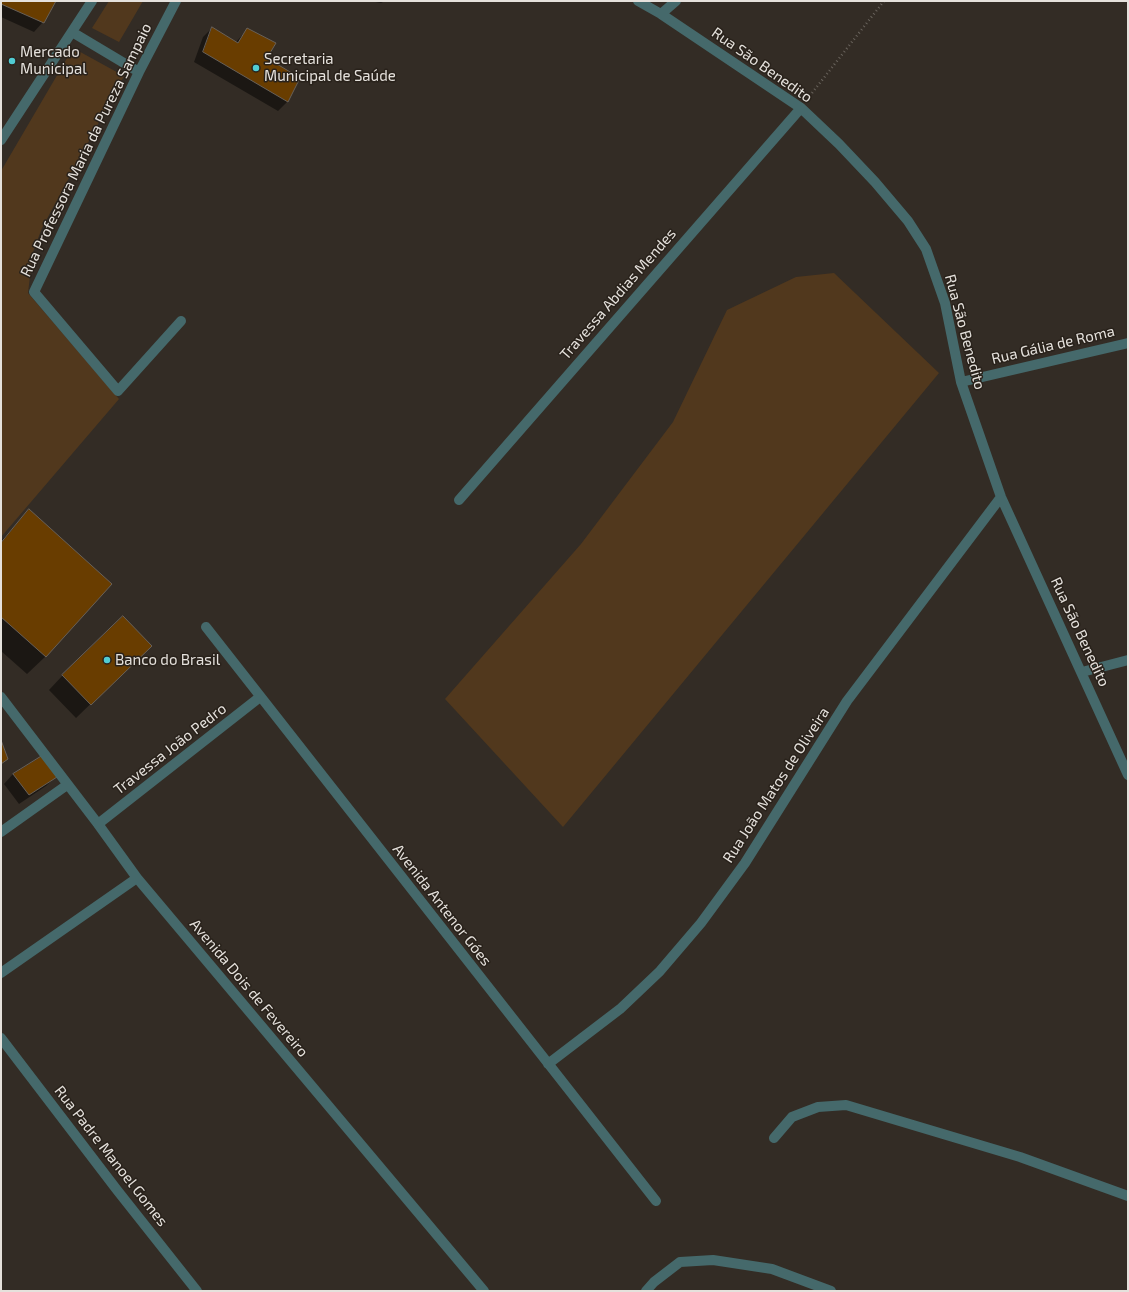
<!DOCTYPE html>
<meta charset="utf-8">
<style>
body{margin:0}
#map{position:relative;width:1129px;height:1292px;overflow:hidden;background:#332c25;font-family:"Exo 2",sans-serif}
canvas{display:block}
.frame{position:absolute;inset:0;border:2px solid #e5e1dc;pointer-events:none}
</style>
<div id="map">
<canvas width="1129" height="1292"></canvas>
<div class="frame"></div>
</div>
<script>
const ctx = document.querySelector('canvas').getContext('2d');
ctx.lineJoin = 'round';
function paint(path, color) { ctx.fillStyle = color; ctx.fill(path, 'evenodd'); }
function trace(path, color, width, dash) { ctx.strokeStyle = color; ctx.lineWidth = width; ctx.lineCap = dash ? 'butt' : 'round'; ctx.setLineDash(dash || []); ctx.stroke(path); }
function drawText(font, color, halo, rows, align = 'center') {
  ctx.font = font + ' "Exo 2",sans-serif'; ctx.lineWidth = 3; ctx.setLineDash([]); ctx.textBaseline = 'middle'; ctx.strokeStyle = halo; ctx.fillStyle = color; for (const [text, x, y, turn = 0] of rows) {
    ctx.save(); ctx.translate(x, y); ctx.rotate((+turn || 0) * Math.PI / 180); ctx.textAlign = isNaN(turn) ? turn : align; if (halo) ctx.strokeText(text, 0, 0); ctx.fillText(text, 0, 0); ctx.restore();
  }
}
paint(new Path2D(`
 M 109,1 L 143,1 L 119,42 L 92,28 Z
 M 73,48 L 124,76 L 42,228 L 33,252 L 28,293 L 119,399 L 1,537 L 1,171 Z
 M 834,273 L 939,373 L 563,827 L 445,699 L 581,544 L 673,422 L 727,310 L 796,277 Z`), '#51381d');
paint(new Path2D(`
 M 1,1 L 55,1 L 43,22 L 34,32 L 1,17 Z
 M 370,1 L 385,1 L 381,3 Z
 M 212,28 L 236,42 L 247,30 L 266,58 L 298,78 L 287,102 L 278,111 L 194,62 L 203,37 Z
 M 29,511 L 46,656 L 27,674 L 1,651 L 1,541 Z
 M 136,660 L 76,718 L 49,690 L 63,675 Z
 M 42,757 L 56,776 L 46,786 L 19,804 L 4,784 L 13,774 Z`), '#0007');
const building = new Path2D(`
 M 1,1 L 56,1 L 44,23 L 1,4 Z
 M 212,27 L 238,43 L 247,28 L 276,43 L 267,58 L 300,78 L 288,102 L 203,52 Z
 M 29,509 L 112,584 L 46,657 L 1,617 L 1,543 Z
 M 123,616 L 152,646 L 91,705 L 62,675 Z
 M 1,740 L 8,759 L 1,764 Z
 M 42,756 L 57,777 L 29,795 L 13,774 Z`);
paint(building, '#693d00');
trace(building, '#686058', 1);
trace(new Path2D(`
 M 812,93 L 884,1`), '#6a645d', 2.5, [1, 3]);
trace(new Path2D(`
 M 176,1 L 139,72 L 34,292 L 118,391 L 181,321
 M 638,1 L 661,14 L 801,108 L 839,144 L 875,182 L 908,221 L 926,249 L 945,303 L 961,382 L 1001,497 L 1128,775
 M 661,14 L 676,1
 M 72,32 L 139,72
 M 1,140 L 92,1
 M 961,382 L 1128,343
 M 459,500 L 801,108
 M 206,627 L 656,1201
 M 1082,672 L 1128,660
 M 1,697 L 98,824 L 137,878 L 484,1291
 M 98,824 L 260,697
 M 1,832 L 67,785
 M 1,973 L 137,878
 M 1,1038 L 117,1190 L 197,1291
 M 548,1064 L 620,1009 L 660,971 L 701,923 L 745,863 L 847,701 L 1001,497
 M 774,1138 L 792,1117 L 818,1107 L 846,1105 L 1020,1157 L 1128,1196
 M 646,1291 L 654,1282 L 680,1262 L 713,1260 L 772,1269 L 831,1291`), '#45696b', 10);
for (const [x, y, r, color] of [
 [12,61,4,"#51ccd3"],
 [256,68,4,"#51ccd3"],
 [107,660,4,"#51ccd3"]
]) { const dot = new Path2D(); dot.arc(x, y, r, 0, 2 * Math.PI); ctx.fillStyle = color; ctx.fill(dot); trace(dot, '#29221b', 1.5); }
drawText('15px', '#e5e1dc', '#29221b', [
 ["Mercado",20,52],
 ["Municipal",20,69],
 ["Secretaria",264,59],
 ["Municipal de Saúde",264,76],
 ["Banco do Brasil",115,660]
], 'left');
drawText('15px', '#e5e1dc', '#29221b', [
 ["Rua São Benedito",762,65,35],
 ["Rua Professora Maria da Pureza Sampaio",86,150,-64],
 ["Travessa Abdias Mendes",618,294,-49],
 ["Rua São Benedito",965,332,75],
 ["Rua Gália de Roma",1053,345,-13],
 ["Rua São Benedito",1080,632,65],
 ["Travessa João Pedro",170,749,-38],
 ["Rua João Matos de Oliveira",776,785,-57],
 ["Avenida Antenor Góes",442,905,52],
 ["Avenida Dois de Fevereiro",249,988,50],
 ["Rua Padre Manoel Gomes",111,1156,52]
]);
</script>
